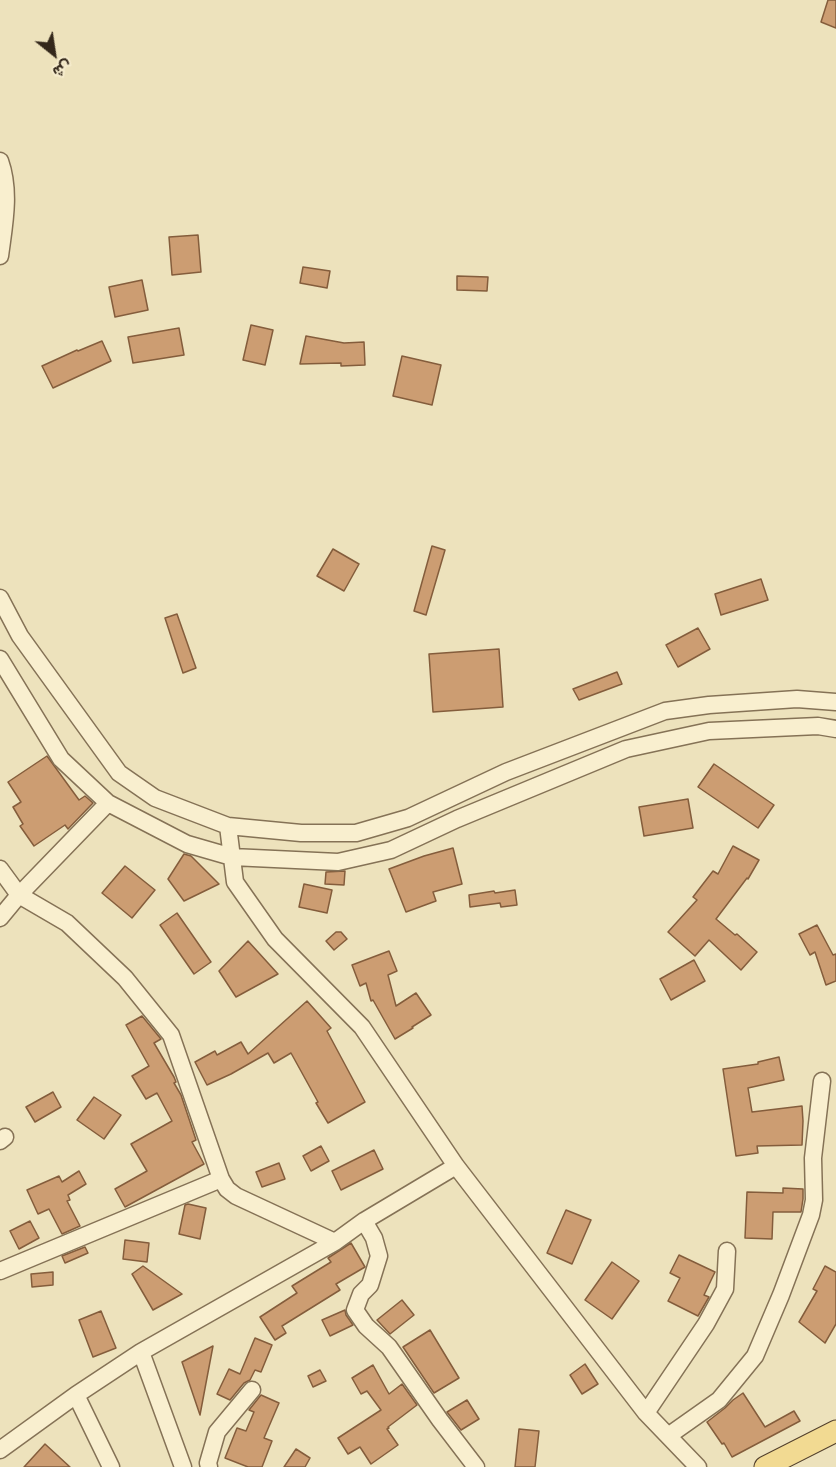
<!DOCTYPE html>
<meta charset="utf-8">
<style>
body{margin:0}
#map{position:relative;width:836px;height:1467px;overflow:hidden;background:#ede2bc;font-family:Lora,Vazirmatn,serif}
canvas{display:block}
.north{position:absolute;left:24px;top:24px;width:60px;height:60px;-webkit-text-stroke:4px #f5ebcc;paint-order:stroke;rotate:150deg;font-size:16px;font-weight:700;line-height:24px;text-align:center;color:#34281b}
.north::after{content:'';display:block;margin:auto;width:21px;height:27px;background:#34281b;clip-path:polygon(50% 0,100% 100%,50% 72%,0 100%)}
</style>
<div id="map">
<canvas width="836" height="1467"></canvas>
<div class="north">ش</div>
</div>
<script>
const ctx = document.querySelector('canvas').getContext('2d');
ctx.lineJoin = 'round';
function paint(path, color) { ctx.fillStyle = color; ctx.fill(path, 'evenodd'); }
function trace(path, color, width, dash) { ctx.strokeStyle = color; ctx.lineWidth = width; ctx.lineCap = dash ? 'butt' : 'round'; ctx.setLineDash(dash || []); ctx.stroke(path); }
const building = new Path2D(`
 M 828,0 L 836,0 L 836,28 L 821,22 Z
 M 198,235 L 201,272 L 172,275 L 169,237 Z
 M 303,267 L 330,271 L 327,288 L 300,283 Z
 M 457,276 L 488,277 L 487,291 L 457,290 Z
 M 142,280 L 148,310 L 115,317 L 109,287 Z
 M 251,325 L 273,330 L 265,365 L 243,360 Z
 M 179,328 L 184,355 L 133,363 L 128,337 Z
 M 306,336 L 344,343 L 364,342 L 365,365 L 341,366 L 341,363 L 300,364 Z
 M 102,341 L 111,361 L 53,388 L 42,366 L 77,350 L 78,351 Z
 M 402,356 L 441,365 L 432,405 L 393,396 Z
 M 432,546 L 445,550 L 426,615 L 414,611 Z
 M 333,549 L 359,564 L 344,591 L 317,576 Z
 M 761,579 L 768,600 L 721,615 L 715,594 Z
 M 177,614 L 196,668 L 183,673 L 165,618 Z
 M 698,628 L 710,649 L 678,667 L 666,645 Z
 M 499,649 L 503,707 L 433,712 L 429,654 Z
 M 617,672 L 622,684 L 579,700 L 573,689 Z
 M 47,756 L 79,800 L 85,796 L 93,803 L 68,829 L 65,825 L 34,846 L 20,826 L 23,824 L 13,807 L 21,802 L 8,782 Z
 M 714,764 L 774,805 L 758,828 L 698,787 Z
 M 688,799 L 693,828 L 644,836 L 639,807 Z
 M 733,846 L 759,860 L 748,879 L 747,878 L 716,919 L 735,935 L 737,934 L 757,952 L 741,970 L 709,940 L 695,956 L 668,932 L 697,900 L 693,897 L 713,871 L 718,874 Z
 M 453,848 L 462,884 L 433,892 L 436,901 L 406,912 L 389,869 L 424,856 Z
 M 184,854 L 191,856 L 219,884 L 184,901 L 168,879 Z
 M 125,866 L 155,890 L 132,918 L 102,893 Z
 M 345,871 L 344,885 L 325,884 L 326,872 Z
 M 304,884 L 332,890 L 327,913 L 299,907 Z
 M 515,890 L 517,905 L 501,907 L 500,903 L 470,907 L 469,895 L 494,891 L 495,893 Z
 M 177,913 L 211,962 L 194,974 L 160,925 Z
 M 817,925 L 833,955 L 836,954 L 836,981 L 826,985 L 815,952 L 810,955 L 799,934 Z
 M 336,932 L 341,932 L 347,939 L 334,950 L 326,941 Z
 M 248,941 L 278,974 L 236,997 L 219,971 Z
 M 389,951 L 397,971 L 388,975 L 396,1006 L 416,993 L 431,1015 L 412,1027 L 413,1028 L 395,1039 L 373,1000 L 371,1001 L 366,983 L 360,986 L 352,965 Z
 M 694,960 L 705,981 L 671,1000 L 660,979 Z
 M 307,1001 L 331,1028 L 327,1031 L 365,1102 L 328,1123 L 316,1103 L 318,1102 L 291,1053 L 274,1063 L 268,1053 L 231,1074 L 207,1085 L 195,1062 L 215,1051 L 217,1055 L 241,1042 L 248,1054 Z
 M 142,1016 L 161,1039 L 154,1043 L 174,1077 L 176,1082 L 174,1083 L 181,1095 L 196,1140 L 192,1142 L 204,1164 L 125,1207 L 115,1189 L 147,1171 L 131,1144 L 172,1121 L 157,1093 L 146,1099 L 132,1076 L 149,1066 L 126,1025 Z
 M 779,1057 L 784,1080 L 748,1088 L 752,1112 L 802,1106 L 803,1121 L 802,1145 L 757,1146 L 758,1153 L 736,1156 L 723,1069 L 758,1064 L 758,1062 Z
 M 53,1092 L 61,1107 L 35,1122 L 26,1107 Z
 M 94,1097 L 121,1115 L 104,1139 L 77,1120 Z
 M 321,1146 L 329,1161 L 311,1171 L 303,1156 Z
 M 374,1150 L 383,1169 L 341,1190 L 332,1171 Z
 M 279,1163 L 285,1179 L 262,1187 L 256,1172 Z
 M 79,1171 L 86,1184 L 68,1195 L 70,1200 L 67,1201 L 80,1226 L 62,1234 L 49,1209 L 38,1214 L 27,1190 L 59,1176 L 62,1182 Z
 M 783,1188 L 803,1189 L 803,1199 L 801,1212 L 773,1212 L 772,1239 L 745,1238 L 747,1192 L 783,1193 Z
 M 188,1204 L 206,1208 L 200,1239 L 179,1234 L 185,1205 Z
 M 566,1210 L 591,1220 L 572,1264 L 547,1253 Z
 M 30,1221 L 39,1238 L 19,1249 L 10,1231 Z
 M 125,1240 L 149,1243 L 147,1262 L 123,1259 Z
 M 351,1243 L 365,1267 L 336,1284 L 340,1290 L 282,1326 L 286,1333 L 275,1340 L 260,1317 L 297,1293 L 292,1286 L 331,1262 L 328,1258 Z
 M 85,1247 L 88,1253 L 65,1263 L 62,1256 Z
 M 679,1255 L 715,1272 L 704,1295 L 709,1297 L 698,1316 L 668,1301 L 680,1278 L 670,1273 Z
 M 612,1262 L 639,1281 L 612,1319 L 585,1300 Z
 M 143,1266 L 182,1294 L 153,1310 L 132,1274 Z
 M 825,1266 L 836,1272 L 836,1324 L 825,1343 L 799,1322 L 817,1291 L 813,1289 Z
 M 53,1272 L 53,1285 L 32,1287 L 31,1274 Z
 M 402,1300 L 414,1315 L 390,1334 L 377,1320 Z
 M 345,1310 L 346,1315 L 353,1325 L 330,1336 L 322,1320 Z
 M 101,1311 L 116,1348 L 93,1357 L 79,1320 Z
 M 430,1330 L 459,1378 L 434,1393 L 403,1347 Z
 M 255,1338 L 272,1345 L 261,1372 L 255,1370 L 250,1380 L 244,1383 L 230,1400 L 217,1394 L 229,1369 L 240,1374 Z
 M 213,1346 L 206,1383 L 200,1415 L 182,1362 Z
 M 585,1364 L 598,1384 L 582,1394 L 570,1375 Z
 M 373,1365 L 389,1394 L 402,1384 L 417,1405 L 388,1427 L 389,1428 L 387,1429 L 398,1445 L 371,1464 L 360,1447 L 348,1454 L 338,1438 L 381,1410 L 367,1391 L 361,1394 L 352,1378 Z
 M 320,1370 L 326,1381 L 313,1387 L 308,1376 Z
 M 743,1393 L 765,1427 L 794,1411 L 800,1421 L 732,1457 L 724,1443 L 722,1444 L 707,1422 L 725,1408 L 733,1400 Z
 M 261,1395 L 279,1403 L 264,1438 L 272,1441 L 262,1467 L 248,1467 L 225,1458 L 237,1428 L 246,1431 L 254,1412 L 249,1410 Z
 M 467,1400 L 479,1419 L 461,1430 L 447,1412 Z
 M 519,1429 L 539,1431 L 535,1467 L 515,1467 Z
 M 45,1444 L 70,1467 L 24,1467 Z
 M 296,1449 L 310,1458 L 305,1467 L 284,1467 Z`);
paint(building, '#cc9d72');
trace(building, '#845d3c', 1.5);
const minor = new Path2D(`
 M 0,161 C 11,192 4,225 0,256
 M 0,598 L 20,636 L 119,773 L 155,798 L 228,826 L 301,833 L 356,833 L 408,818 L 506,772 L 665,711 L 709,705 L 797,699 L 836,702
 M 0,659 L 61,759 L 108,803 L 187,844 L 232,857 L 338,862 L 391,850 L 457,819 L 626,749 L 709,731 L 818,726 L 836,729
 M 228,826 L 235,882 L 275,939 L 362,1027 L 456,1166 L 646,1413 L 698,1467
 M 0,869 L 19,895 L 67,923 L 125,978 L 171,1035 L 221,1179 L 227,1189 L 236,1196 L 335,1242
 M 0,918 L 19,895 L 108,803
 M 0,1141 L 5,1137
 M 364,1221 L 374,1238 L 379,1256 L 370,1285 L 361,1294 L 355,1310 L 366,1326 L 389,1347 L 440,1420 L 476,1467
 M 0,1271 L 221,1179
 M 141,1352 L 183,1467
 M 76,1395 L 111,1467
 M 646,1413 L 706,1324 L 725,1289 L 727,1251
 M 668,1436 L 719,1400 L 755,1356 L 781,1295 L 811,1215 L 814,1200 L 813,1158 L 822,1081
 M 0,1450 L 76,1395 L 141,1352 L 335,1242 L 364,1221 L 456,1166
 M 209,1467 L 208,1463 L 217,1432 L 252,1390`);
const major = new Path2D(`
 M 765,1467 L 836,1431`);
trace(minor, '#857256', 19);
trace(major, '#523f2b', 23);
trace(minor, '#f9efcf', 16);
trace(major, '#f2da92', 21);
</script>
